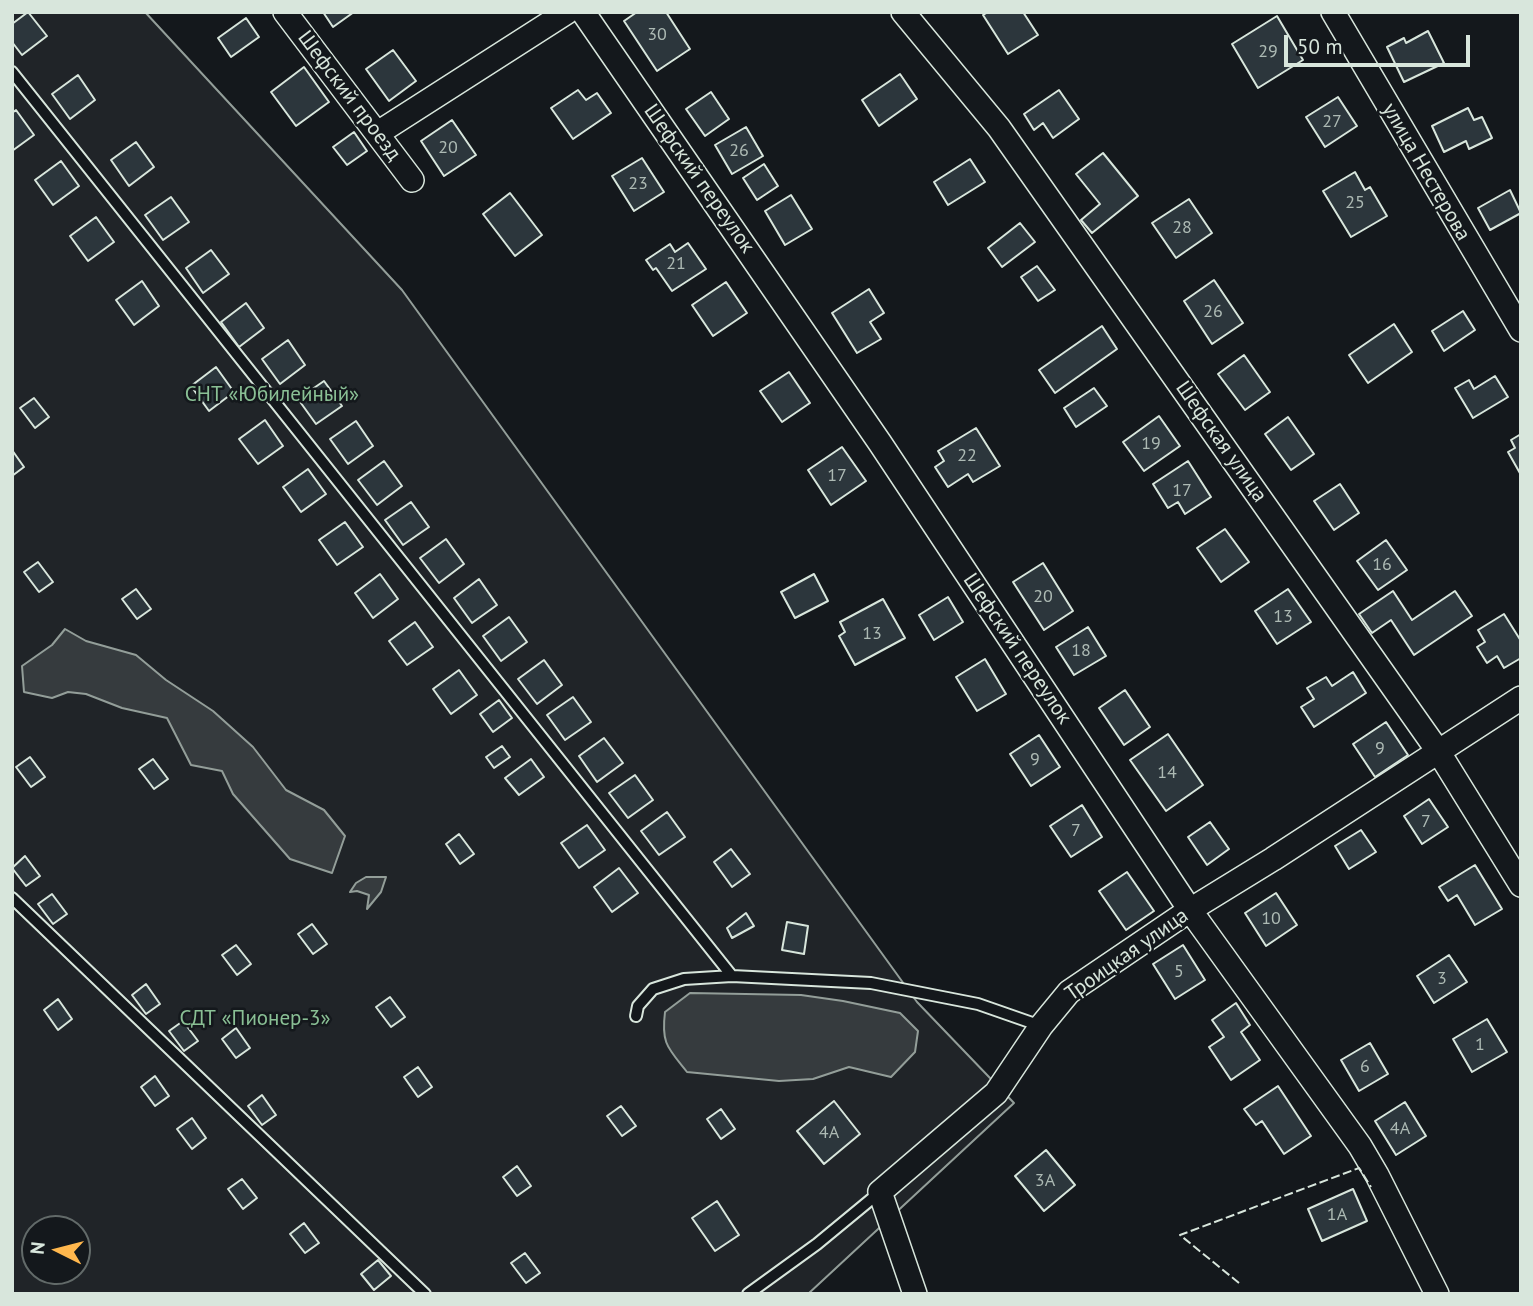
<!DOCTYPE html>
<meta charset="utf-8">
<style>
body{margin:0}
#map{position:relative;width:1533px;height:1306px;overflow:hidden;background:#14181c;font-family:"PT Sans",sans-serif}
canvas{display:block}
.frame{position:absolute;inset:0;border:14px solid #d8e6dc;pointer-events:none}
.north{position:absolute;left:21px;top:1215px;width:70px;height:70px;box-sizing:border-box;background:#14181c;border:2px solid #626a69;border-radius:50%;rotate:276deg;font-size:19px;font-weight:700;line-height:28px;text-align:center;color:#d8e6dc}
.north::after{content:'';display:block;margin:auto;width:24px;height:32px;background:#ffb74d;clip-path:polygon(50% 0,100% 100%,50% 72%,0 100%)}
.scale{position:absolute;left:1284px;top:35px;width:186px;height:32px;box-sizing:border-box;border:4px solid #d8e6dc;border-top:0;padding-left:9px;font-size:21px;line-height:24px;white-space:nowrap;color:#d8e6dc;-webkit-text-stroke:5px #14181c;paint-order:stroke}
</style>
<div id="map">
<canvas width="1533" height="1306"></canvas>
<div class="frame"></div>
<div class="north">N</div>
<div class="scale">50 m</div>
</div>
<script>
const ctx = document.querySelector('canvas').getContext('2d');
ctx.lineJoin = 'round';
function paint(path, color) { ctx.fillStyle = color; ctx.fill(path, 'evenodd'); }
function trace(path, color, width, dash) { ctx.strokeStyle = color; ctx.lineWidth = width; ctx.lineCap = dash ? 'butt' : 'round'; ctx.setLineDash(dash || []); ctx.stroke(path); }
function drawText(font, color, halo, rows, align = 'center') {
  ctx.font = font + ' "PT Sans",sans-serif'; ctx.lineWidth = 5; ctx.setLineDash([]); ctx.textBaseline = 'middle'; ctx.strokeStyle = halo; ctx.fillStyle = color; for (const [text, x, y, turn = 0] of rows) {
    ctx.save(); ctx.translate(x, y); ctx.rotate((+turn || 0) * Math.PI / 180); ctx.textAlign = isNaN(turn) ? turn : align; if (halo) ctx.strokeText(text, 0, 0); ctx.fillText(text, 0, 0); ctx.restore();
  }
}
const green = new Path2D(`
 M 12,12 L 145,12 L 402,290 L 917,1002 L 1014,1103 L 808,1294 L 12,1294 ZM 35,1229 L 77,1229 L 77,1271 L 35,1271 Z`);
paint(green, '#202428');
trace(green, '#939e99', 2);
const water = new Path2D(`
 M 65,629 L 86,641 L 136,655 L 166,680 L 213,711 L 253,747 L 286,790 L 324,810 L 345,836 L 332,873 L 290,859 L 233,794 L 222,771 L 191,765 L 167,718 L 122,708 L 86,694 L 68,692 L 52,698 L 24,692 L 22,666 L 52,645 Z
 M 366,877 L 386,877 L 381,892 L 367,909 L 369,895 L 357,891 L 350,892 L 356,883 Z
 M 690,993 L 801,995 L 843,1001 L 900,1013 L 918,1031 L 915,1052 L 891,1077 L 849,1067 L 813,1079 L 779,1081 L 687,1072 C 668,1048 661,1044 665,1012 Z`);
paint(water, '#363b3e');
trace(water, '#939e99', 2);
const building = new Path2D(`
 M 28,12 L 47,36 L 22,55 L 12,42 L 12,24 Z
 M 323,12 L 354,12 L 333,27 Z
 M 637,12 L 666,12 L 690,49 L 657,71 L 624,21 Z
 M 988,12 L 1023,12 L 1038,35 L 1008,54 L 983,15 Z
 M 1277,16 L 1303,60 L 1258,88 L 1232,44 Z
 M 246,18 L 259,37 L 231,57 L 218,38 Z
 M 1428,31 L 1444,63 L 1404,82 L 1387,47 L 1404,38 L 1406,43 Z
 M 393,50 L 416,81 L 389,101 L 366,69 Z
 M 304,67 L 329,102 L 296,126 L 271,92 Z
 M 900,74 L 917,99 L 879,126 L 862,100 Z
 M 78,75 L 95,100 L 70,119 L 52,94 Z
 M 578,90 L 586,100 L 597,93 L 611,113 L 573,139 L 551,108 Z
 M 1059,90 L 1079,119 L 1053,138 L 1043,123 L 1034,130 L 1024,114 Z
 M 711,92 L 729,119 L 705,136 L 686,109 Z
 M 1338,97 L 1357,126 L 1325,147 L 1306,117 Z
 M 1468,108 L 1474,120 L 1482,117 L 1492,138 L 1469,149 L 1466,141 L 1444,152 L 1432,126 Z
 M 16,110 L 34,135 L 12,151 L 12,113 Z
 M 452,120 L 476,155 L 444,176 L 421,141 Z
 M 746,127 L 763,156 L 732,174 L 715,145 Z
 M 354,132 L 367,151 L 347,165 L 333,147 Z
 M 136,142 L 154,167 L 129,186 L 111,160 Z
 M 1103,153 L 1138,196 L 1092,233 L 1081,220 L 1100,204 L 1076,174 Z
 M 642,158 L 664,192 L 634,211 L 612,176 Z
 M 970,159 L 985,182 L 948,205 L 934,182 Z
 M 61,161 L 79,186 L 53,205 L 35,180 Z
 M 764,164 L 778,186 L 757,200 L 743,178 Z
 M 1355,172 L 1365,190 L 1370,187 L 1387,216 L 1351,237 L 1323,191 Z
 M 1510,190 L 1521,213 L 1490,230 L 1478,208 Z
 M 510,193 L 542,235 L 515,256 L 483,214 Z
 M 791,195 L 812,229 L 785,245 L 765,211 Z
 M 171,197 L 189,222 L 163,240 L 145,215 Z
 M 1189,199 L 1212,233 L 1176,258 L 1152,223 Z
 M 96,217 L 114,242 L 88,261 L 70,236 Z
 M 1020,223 L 1035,242 L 1002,267 L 988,248 Z
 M 688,243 L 706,269 L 672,291 L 656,268 L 653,270 L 646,260 L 670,244 L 675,252 Z
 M 211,250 L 229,274 L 203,293 L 186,268 Z
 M 1037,266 L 1055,290 L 1038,301 L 1021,277 Z
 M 1214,280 L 1243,323 L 1212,344 L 1184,301 Z
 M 142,281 L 159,306 L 134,325 L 116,300 Z
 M 726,282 L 747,313 L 713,336 L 692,305 Z
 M 869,289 L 884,313 L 870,322 L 881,339 L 857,353 L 832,313 Z
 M 246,303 L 264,328 L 239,347 L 221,322 Z
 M 1463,311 L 1475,330 L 1444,351 L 1432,331 Z
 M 1394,324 L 1412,352 L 1368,383 L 1349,355 Z
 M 1102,326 L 1117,349 L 1055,393 L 1039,370 Z
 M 288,340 L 305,365 L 280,384 L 262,359 Z
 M 1244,355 L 1270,392 L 1245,410 L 1218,374 Z
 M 216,367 L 234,392 L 209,411 L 191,386 Z
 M 789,372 L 810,403 L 782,422 L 760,391 Z
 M 1495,376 L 1508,397 L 1473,418 L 1455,388 L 1469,380 L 1474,389 Z
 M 324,381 L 342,406 L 316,424 L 298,399 Z
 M 1094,388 L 1107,406 L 1076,427 L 1064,408 Z
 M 34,398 L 49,417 L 35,428 L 20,408 Z
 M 1159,416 L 1180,446 L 1144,471 L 1123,442 Z
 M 1288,417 L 1314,454 L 1291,470 L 1265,434 Z
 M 265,420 L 283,446 L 258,464 L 239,439 Z
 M 356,421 L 373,446 L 348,464 L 330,439 Z
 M 976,428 L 1000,466 L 973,482 L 968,474 L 948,487 L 935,467 L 944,461 L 938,451 Z
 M 1521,434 L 1521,475 L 1508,452 L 1515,448 L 1511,440 Z
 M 842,447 L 866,481 L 831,505 L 808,470 Z
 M 12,450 L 24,467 L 12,476 Z
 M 384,461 L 402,486 L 377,505 L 358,480 Z
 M 1188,461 L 1211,497 L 1185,514 L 1178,502 L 1168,508 L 1153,484 Z
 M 308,469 L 326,494 L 301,512 L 283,487 Z
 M 1340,484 L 1359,513 L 1334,530 L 1314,501 Z
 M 411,502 L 429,527 L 403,545 L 385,520 Z
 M 345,522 L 363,547 L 337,565 L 319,540 Z
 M 1225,529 L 1249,562 L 1221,582 L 1197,548 Z
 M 446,539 L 464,564 L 439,583 L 420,558 Z
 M 1386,540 L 1407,570 L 1378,590 L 1357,561 Z
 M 38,562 L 53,582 L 39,592 L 24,572 Z
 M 1043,563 L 1073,611 L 1044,630 L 1013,582 Z
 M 380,574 L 398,599 L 373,618 L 355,593 Z
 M 814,574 L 828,601 L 795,618 L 781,592 Z
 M 479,579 L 497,605 L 472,623 L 454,598 Z
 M 136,589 L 151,609 L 137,619 L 122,599 Z
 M 1288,589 L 1311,622 L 1277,644 L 1255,611 Z
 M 1393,591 L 1412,620 L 1455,591 L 1472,616 L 1414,655 L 1391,620 L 1372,633 L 1359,614 Z
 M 948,597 L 963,622 L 934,640 L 919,615 Z
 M 883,599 L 905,638 L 855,665 L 839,636 L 845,632 L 840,622 Z
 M 1504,614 L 1521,641 L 1521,658 L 1504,668 L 1497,656 L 1487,663 L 1477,647 L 1485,642 L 1478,630 Z
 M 509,617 L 527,642 L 501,661 L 483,636 Z
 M 415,622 L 433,647 L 407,665 L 389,641 Z
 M 1088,627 L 1106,656 L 1074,675 L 1056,647 Z
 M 985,659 L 1006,694 L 977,711 L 956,677 Z
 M 544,660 L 562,685 L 537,704 L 518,679 Z
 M 459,670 L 477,695 L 451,714 L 433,689 Z
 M 1353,672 L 1366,693 L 1314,727 L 1301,707 L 1314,699 L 1307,688 L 1326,677 L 1332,686 Z
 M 1125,690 L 1150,727 L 1124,745 L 1099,708 Z
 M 573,697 L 591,722 L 565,740 L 547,715 Z
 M 499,700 L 512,718 L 493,732 L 480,714 Z
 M 1386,722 L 1408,755 L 1375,777 L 1353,744 Z
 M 1168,734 L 1203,785 L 1166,811 L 1130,760 Z
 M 1039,735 L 1060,767 L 1031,786 L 1010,754 Z
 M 604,738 L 623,763 L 597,782 L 579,756 Z
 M 502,746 L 510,757 L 494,768 L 486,757 Z
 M 30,757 L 45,777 L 31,787 L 16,767 Z
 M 153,759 L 168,779 L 154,789 L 139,769 Z
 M 531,759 L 544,777 L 519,795 L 505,778 Z
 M 635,775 L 653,800 L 628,818 L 609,793 Z
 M 1429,799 L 1448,827 L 1422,844 L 1404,816 Z
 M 1082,805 L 1102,837 L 1071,857 L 1050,826 Z
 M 667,812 L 685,837 L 659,855 L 641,831 Z
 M 1210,822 L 1229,849 L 1207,865 L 1188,837 Z
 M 587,825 L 605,850 L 579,868 L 561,843 Z
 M 1361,830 L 1376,852 L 1349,869 L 1335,846 Z
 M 459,834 L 474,854 L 460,864 L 446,844 Z
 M 731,849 L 750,874 L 732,887 L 714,862 Z
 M 25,856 L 40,876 L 26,886 L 12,868 Z
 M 1475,865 L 1502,909 L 1475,925 L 1457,895 L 1448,901 L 1439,887 Z
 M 619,868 L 638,893 L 612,912 L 594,887 Z
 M 1127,872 L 1154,911 L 1126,930 L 1099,891 Z
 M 1276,893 L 1297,925 L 1266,946 L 1245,913 Z
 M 52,894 L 67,914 L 53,924 L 38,904 Z
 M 746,913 L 754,926 L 732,938 L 727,928 Z
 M 787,922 L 808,926 L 804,954 L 782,950 Z
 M 312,924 L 327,944 L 313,954 L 298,934 Z
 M 236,945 L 251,964 L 237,975 L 222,955 Z
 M 1183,945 L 1205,980 L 1175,999 L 1153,964 Z
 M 1449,955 L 1467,982 L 1434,1003 L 1417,976 Z
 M 146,984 L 160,1004 L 146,1014 L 132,995 Z
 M 390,997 L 405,1017 L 391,1027 L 376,1007 Z
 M 58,999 L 72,1019 L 58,1030 L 44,1010 Z
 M 1236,1003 L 1250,1025 L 1241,1032 L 1260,1060 L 1231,1080 L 1209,1047 L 1224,1037 L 1212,1020 Z
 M 1487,1019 L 1507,1052 L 1472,1072 L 1453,1039 Z
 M 183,1021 L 198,1041 L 184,1051 L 169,1031 Z
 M 236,1028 L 250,1048 L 236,1058 L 222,1039 Z
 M 1370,1043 L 1388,1074 L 1359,1091 L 1341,1060 Z
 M 418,1067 L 432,1087 L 418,1097 L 404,1077 Z
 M 155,1076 L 169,1096 L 155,1106 L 141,1087 Z
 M 1278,1086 L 1311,1136 L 1284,1154 L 1262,1121 L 1256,1125 L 1244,1109 Z
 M 262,1095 L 276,1115 L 262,1125 L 248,1106 Z
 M 834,1101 L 860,1134 L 824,1164 L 797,1131 Z
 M 1405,1102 L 1426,1136 L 1396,1155 L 1375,1121 Z
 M 621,1106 L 636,1126 L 622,1136 L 607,1116 Z
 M 721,1109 L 735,1129 L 721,1139 L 707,1119 Z
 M 192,1118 L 206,1138 L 192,1149 L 177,1129 Z
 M 1046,1150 L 1075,1185 L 1044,1211 L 1015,1176 Z
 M 517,1166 L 531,1186 L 517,1196 L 503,1177 Z
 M 242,1179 L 257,1198 L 243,1209 L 228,1189 Z
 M 1353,1189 L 1367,1221 L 1322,1241 L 1308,1209 Z
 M 717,1201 L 739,1235 L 715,1251 L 692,1218 Z
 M 304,1223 L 319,1243 L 305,1253 L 290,1234 Z
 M 525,1253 L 540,1273 L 526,1283 L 511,1263 Z
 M 378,1260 L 391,1276 L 374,1290 L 361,1274 Z`);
paint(building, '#2c363c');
trace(building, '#d8e6dc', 2);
const lane = new Path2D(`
 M 12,72 L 732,976
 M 12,898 L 425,1294
 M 636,1016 L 638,1006 L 653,989 L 684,979 L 732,976 L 871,983 L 978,1004 L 1041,1026
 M 748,1294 L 817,1244 L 880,1192`);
const street = new Path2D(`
 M 285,12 L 412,180
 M 583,12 L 880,443 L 1190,910 L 1360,1146 L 1377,1175 L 1437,1294
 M 903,12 L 999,128 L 1438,751 L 1521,885
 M 1333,12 L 1521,330
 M 378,133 L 567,12
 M 915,1294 L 880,1192 L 996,1093 L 1041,1026 L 1069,992 L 1190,910 L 1273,859 L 1521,698`);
trace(lane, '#d8e6dc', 14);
trace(street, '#d8e6dc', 26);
trace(lane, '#14181c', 10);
trace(street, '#14181c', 23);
trace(new Path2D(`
 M 1239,1283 L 1180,1235 L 1359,1168 L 1371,1187`), '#d8e6dc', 2, [9, 3.5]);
drawText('18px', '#adbab4', null, [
 ["30",657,35],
 ["29",1268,52],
 ["27",1332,122],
 ["20",448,148],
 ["26",739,151],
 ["23",638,184],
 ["25",1355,203],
 ["28",1182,228],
 ["21",676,264],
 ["26",1213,312],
 ["19",1151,444],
 ["22",967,456],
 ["17",837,476],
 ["17",1182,491],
 ["16",1382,565],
 ["20",1043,597],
 ["13",1283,617],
 ["13",872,634],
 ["18",1081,651],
 ["9",1380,749],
 ["9",1035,760],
 ["14",1167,773],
 ["7",1426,822],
 ["7",1076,831],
 ["10",1271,919],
 ["5",1179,972],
 ["3",1442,979],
 ["1",1480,1045],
 ["6",1365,1067],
 ["4А",1400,1129],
 ["4А",829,1133],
 ["3А",1045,1181],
 ["1А",1337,1215]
]);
drawText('21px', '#d8e6dc', '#14181c', [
 ["Шефский проезд",349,96,53],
 ["улица Нестерова",1426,172,60],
 ["Шефский переулок",699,179,55],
 ["Шефская улица",1221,442,55],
 ["Шефский переулок",1017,649,56],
 ["Троицкая улица",1127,955,-35]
]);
drawText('21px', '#8ac095', '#14181c', [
 ["СНТ «Юбилейный»",272,395],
 ["СДТ «Пионер-3»",255,1019]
]);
</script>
